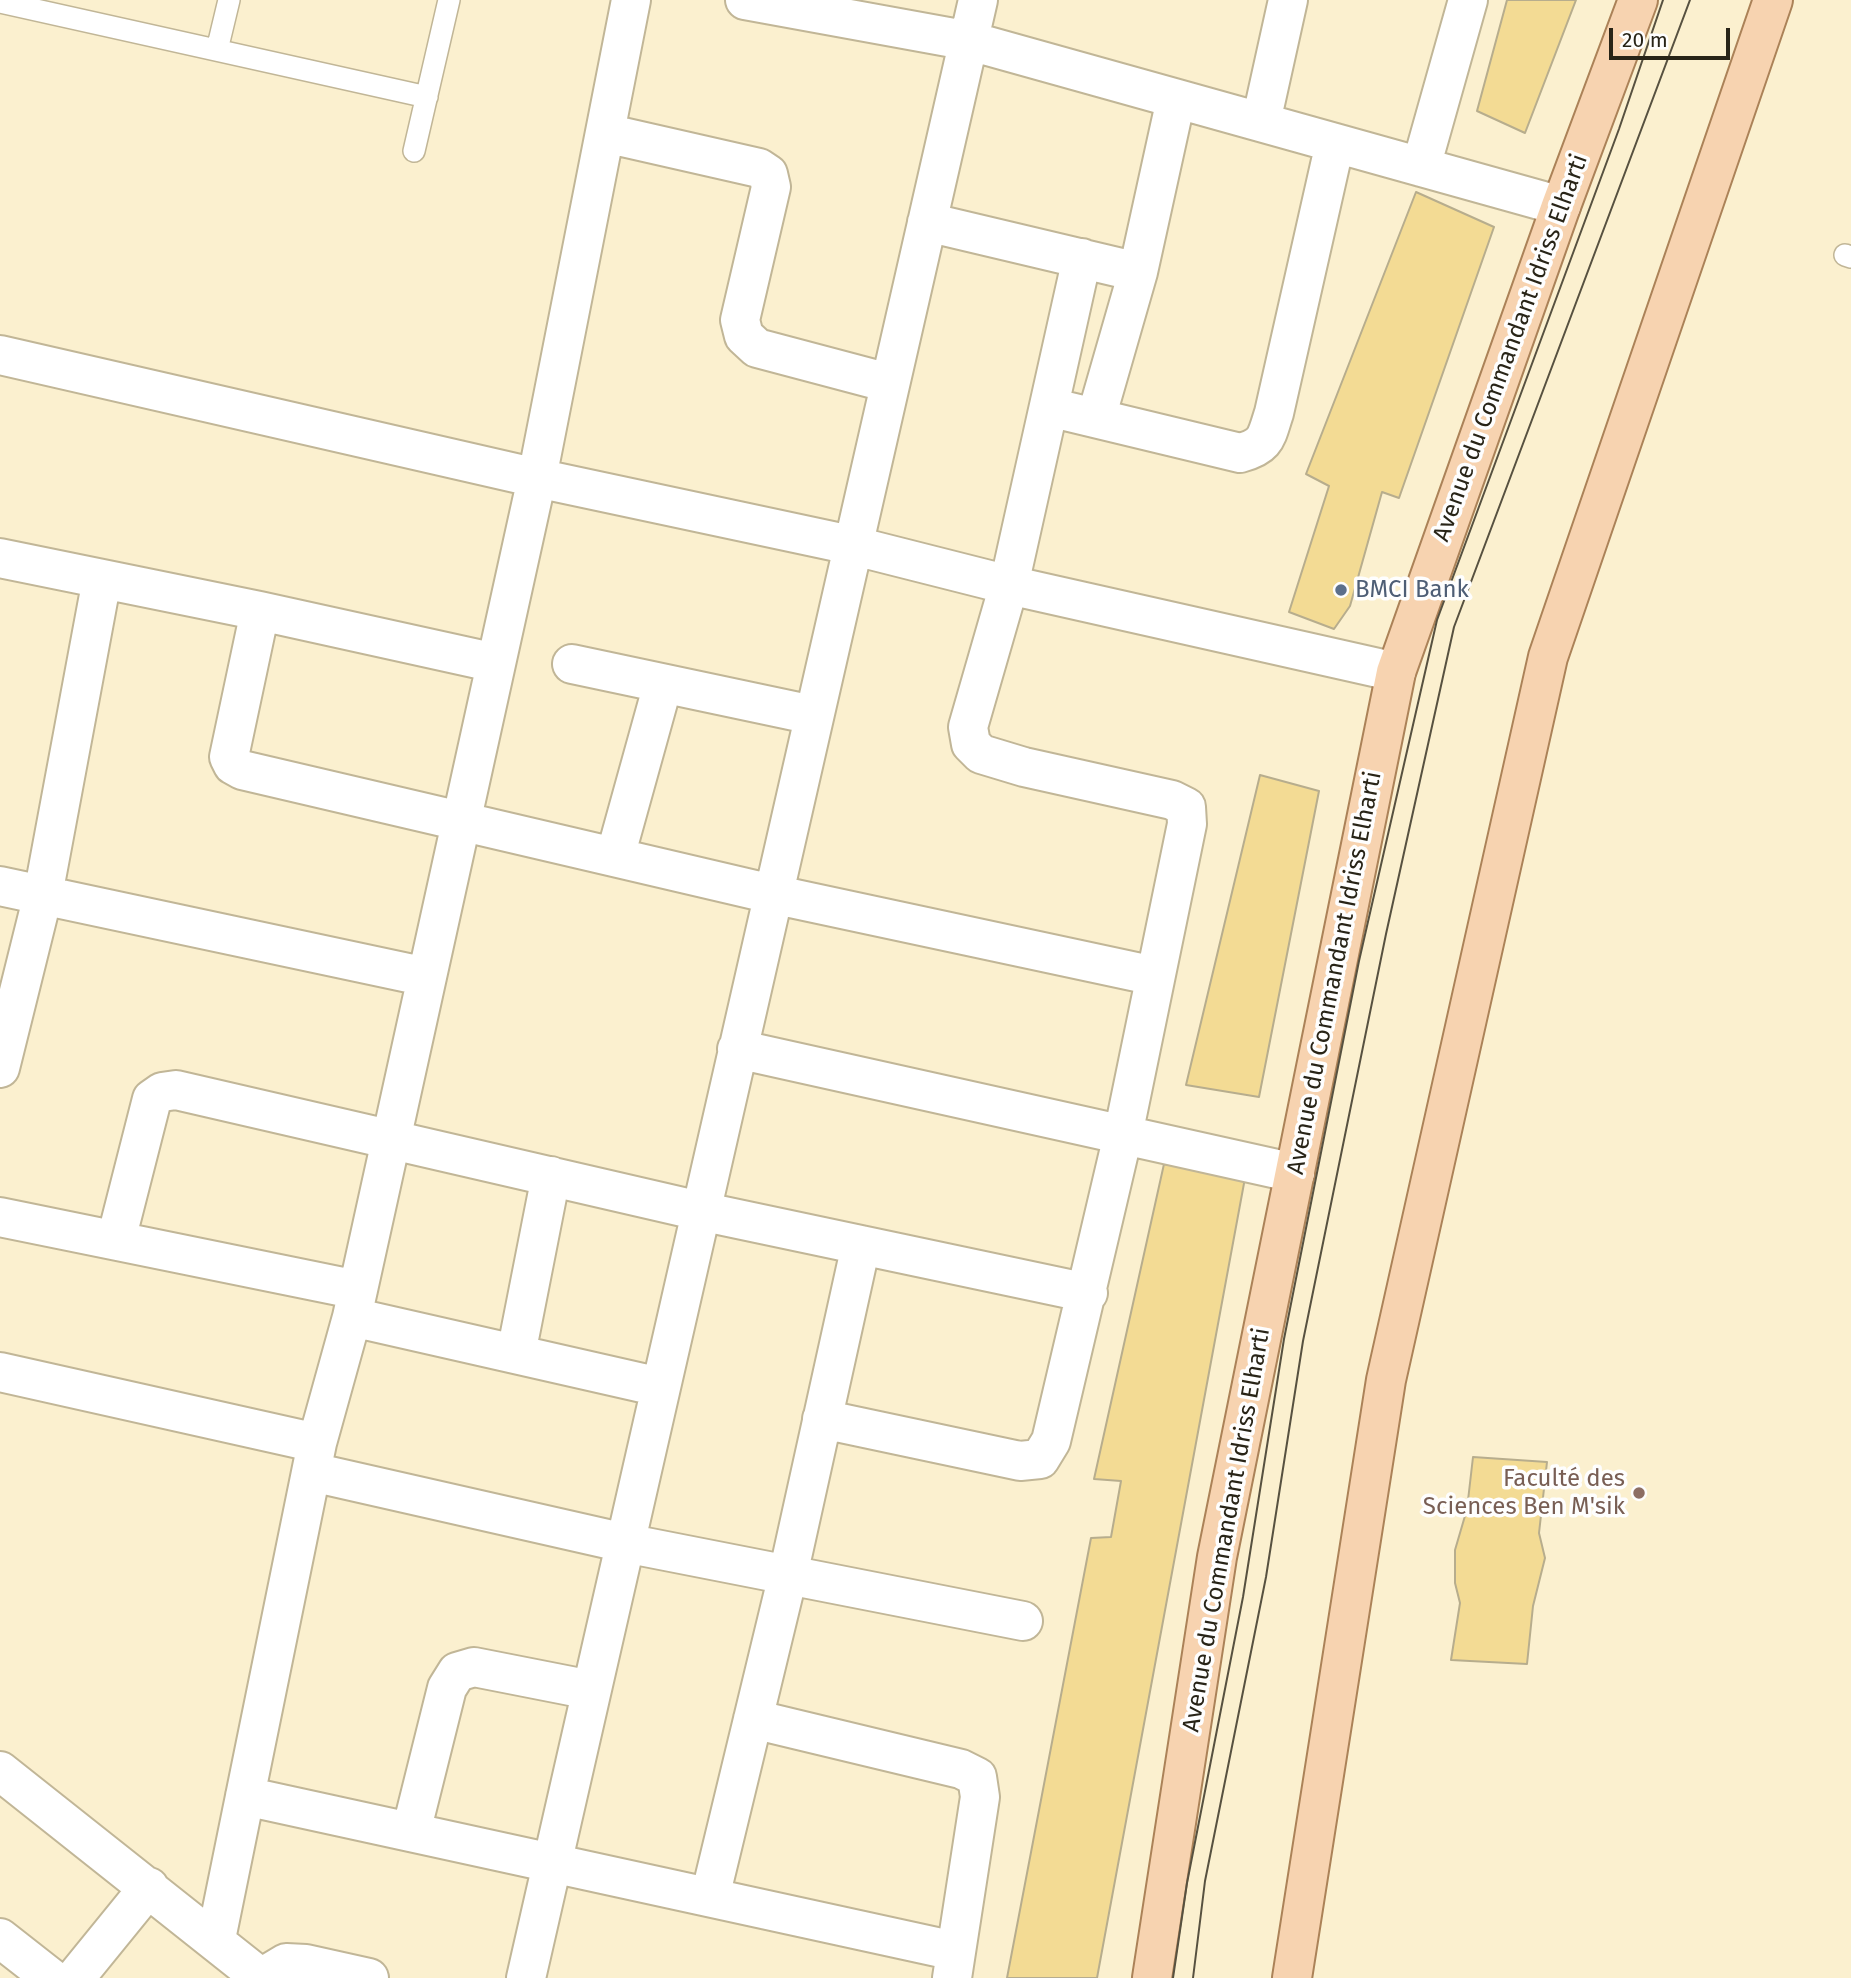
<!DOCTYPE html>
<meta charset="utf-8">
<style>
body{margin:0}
#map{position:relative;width:1851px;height:1978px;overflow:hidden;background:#fbf0cf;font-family:"Fira Sans",sans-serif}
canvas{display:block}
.scale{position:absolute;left:1609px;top:28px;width:121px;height:32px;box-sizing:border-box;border:4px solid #282417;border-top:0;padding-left:9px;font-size:21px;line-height:24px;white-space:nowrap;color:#282417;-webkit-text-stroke:5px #fefefe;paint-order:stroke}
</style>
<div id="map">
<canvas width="1851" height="1978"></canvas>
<div class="scale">20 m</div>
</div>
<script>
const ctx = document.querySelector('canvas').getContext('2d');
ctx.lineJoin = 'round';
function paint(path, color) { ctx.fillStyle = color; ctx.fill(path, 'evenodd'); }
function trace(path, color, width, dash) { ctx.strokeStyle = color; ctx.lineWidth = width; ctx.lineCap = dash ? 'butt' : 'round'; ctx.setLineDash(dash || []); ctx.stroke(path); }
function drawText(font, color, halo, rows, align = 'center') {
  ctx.font = font + ' "Fira Sans",sans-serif'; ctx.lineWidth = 7; ctx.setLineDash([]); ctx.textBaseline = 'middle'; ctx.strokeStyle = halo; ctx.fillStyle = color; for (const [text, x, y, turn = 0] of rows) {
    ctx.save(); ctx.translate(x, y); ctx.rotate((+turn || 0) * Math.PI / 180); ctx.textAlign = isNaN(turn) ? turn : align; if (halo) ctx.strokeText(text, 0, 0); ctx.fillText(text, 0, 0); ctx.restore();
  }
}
const building = new Path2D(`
 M 1507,0 L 1576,0 L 1525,133 L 1477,111 Z
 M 1416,192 L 1494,227 L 1399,498 L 1382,492 L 1350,606 L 1334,629 L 1289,612 L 1329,486 L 1306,474 Z
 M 1260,775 L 1319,791 L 1259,1097 L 1186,1085 Z
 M 1164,1164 L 1245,1178 L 1097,1978 L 1007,1978 L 1091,1538 L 1111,1537 L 1121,1481 L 1094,1479 Z
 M 1473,1457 L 1547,1462 L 1539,1533 L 1545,1558 L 1533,1606 L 1527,1664 L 1451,1660 L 1460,1603 L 1455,1583 L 1455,1550 L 1467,1509 Z`);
paint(building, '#f3db94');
trace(building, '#b7ad8d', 2);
const service = new Path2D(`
 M 0,2 L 427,97
 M 217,50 L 229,0
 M 414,151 L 449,0
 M 1845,255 L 1851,257`);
const minor = new Path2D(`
 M 745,0 L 970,41 L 1561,206
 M 1261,122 L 1288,0
 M 605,133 L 759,168 L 768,174 L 771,187 L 740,320 L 744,336 L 757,348 L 889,383
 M 1421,167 L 1468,0
 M 927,222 L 1138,272
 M 0,355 L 537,478 L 851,545 L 1009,585 L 1396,672
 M 1049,407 L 1240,453 C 1267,446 1266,437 1274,413 L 1335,143
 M 1096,418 L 1138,272 L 1176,99
 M 0,558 L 260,611 L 496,663
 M 260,611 L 229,757 L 233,765 L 242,770 L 772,894 L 1155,976
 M 572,664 L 813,715
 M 615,857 L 663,684
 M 0,886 L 427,977
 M 737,1049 L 1295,1173
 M 0,1068 L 43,895 L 102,579
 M 0,1217 L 358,1290
 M 116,1240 L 152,1099 L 162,1092 L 176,1090 L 700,1211 L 1088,1293
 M 352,1317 L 660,1387
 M 516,1354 L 551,1176
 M 0,1372 L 317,1443
 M 822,1419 L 1020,1461 L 1040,1459 L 1051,1441 L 1123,1135 L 1187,824 L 1186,807 L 1172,800 L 1024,767 L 981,754 L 971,744 L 968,727 L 1009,585 L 1082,258
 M 312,1472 L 625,1543 L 1023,1621
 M 753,1719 L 961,1769 L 977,1777 L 980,1797 L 952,1978
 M 0,1771 L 261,1978
 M 245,1796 L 955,1951
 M 411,1832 L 447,1688 L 457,1672 L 474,1667 L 591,1690
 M 710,1897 L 788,1575 L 861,1245
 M 0,1938 L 51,1978
 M 216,1939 L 317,1443 L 352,1317 L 537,478 L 631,0
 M 75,1978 L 149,1887
 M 261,1978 L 286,1963 L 306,1964 L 369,1978
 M 526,1978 L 978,0`);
const primary = new Path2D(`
 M 1152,1978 L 1217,1557 L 1396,672 L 1561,206 L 1638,0
 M 1292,1978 L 1386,1380 L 1548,657 L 1773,0`);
trace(service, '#c1b697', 24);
trace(minor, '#c1b697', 42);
trace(primary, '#ab8258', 42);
trace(service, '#fff', 21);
trace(minor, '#fff', 38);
trace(primary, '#f7d3b0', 38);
trace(new Path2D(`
 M 1173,1978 L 1187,1883 L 1243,1597 L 1284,1339 L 1359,961 L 1437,620 L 1619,129 L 1663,0
 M 1193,1978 L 1205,1881 L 1266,1577 L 1303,1341 L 1386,934 L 1454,627 L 1690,0`), '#575140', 2);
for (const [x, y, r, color] of [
 [1341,590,7,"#5c6f8a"],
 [1639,1493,7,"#8d6e63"]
]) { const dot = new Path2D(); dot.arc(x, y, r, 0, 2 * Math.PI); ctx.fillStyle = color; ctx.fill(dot); trace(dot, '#fefefe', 2.5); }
drawText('24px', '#282417', '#fefefe', [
 ["Avenue du Commandant Idriss Elharti",1511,348,-70],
 ["Avenue du Commandant Idriss Elharti",1335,973,-79],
 ["Avenue du Commandant Idriss Elharti",1227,1530,-80]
]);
drawText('24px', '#4e5e75', '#fefefe', [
 ["BMCI Bank",1355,590]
], 'left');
drawText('24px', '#785e54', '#fefefe', [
 ["Faculté des",1625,1479],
 ["Sciences Ben M'sik",1625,1507]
], 'right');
</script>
